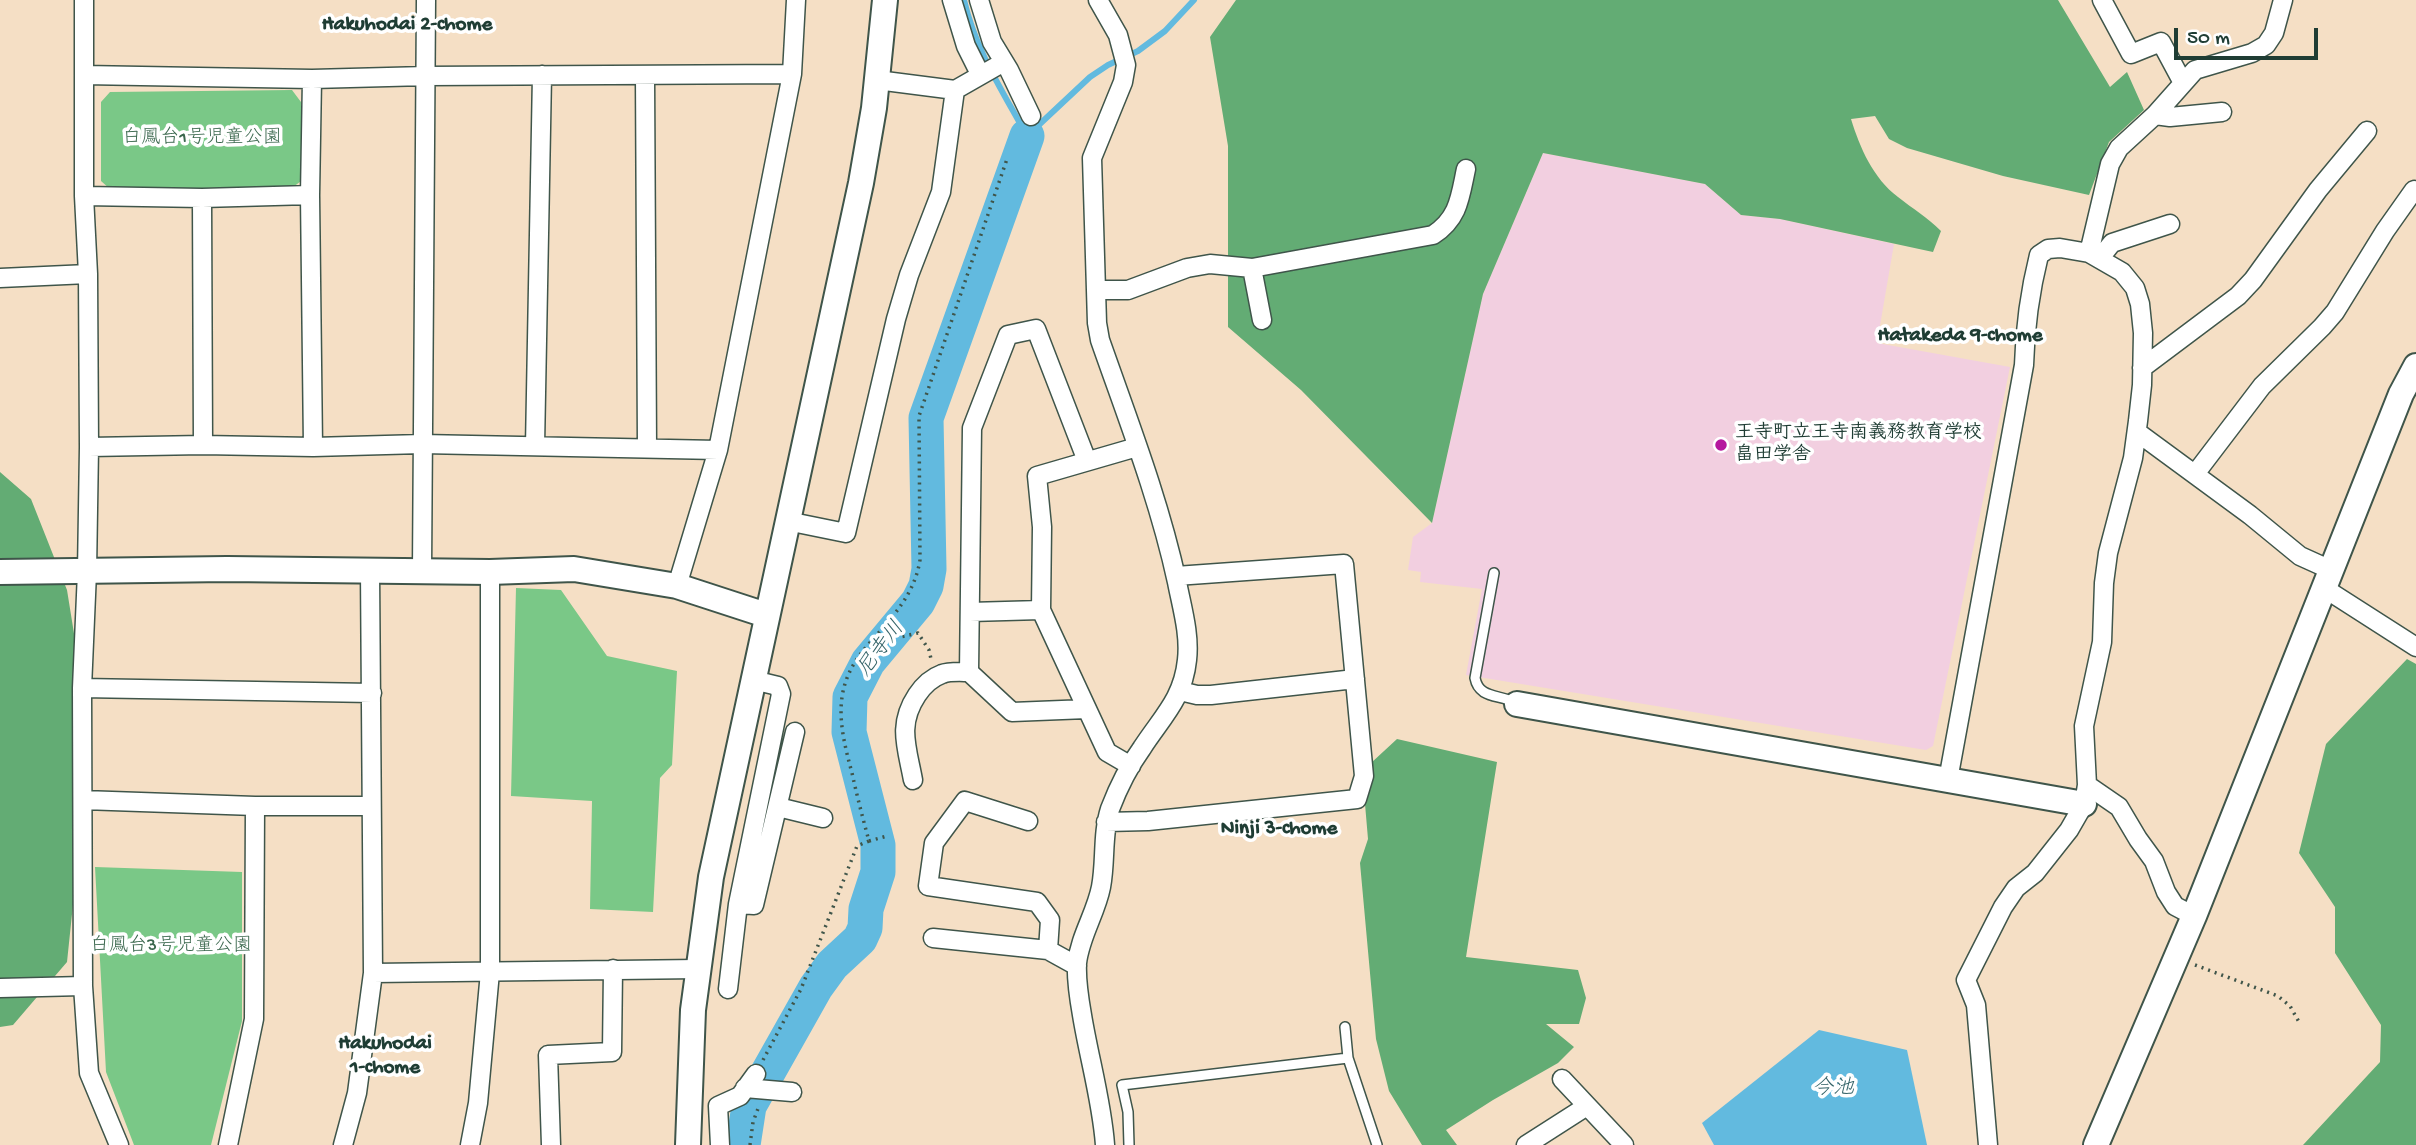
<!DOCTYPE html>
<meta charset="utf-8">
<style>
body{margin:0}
#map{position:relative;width:2416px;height:1145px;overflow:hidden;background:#f5dfc5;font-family:"Gochi Hand",sans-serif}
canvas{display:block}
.scale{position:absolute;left:2174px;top:28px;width:144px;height:32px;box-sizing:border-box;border:4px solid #1f3d34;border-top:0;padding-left:9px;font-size:21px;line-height:24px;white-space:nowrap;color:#1f3d34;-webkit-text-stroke:5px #fff;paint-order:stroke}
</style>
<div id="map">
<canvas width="2416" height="1145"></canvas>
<div class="scale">50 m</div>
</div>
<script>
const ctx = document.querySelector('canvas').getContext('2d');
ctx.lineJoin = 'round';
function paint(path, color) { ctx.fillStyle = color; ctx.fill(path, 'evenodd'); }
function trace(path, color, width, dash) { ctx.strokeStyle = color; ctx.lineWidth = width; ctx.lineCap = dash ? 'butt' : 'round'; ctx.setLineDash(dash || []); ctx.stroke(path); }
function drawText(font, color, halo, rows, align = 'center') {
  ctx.font = font + ' "Gochi Hand","Klee One",sans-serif'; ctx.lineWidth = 7; ctx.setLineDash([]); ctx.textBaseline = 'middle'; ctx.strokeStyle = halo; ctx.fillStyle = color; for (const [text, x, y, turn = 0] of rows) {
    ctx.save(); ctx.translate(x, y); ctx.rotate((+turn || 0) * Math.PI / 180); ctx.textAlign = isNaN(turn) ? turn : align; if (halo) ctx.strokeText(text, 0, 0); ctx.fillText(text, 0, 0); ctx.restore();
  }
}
paint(new Path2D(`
 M 1543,153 L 1705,184 L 1741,215 L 1780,219 L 1894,244 L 1877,343 L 2010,367 L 1933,746 L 1926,750 L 1466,675 L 1482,589 L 1420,582 L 1421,572 L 1408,570 L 1413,537 L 1432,523 L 1483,294 Z`), '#f2cfe0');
paint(new Path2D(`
 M 292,90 L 301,102 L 304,179 L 293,187 L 110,189 L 101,181 L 101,102 L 110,92 Z
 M 516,588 L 561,590 L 607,656 L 677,671 L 672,765 L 660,778 L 653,912 L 590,909 L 592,801 L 511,796 Z
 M 95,867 L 242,872 L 242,1021 L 211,1145 L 134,1145 L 106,1072 Z`), '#7ac887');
paint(new Path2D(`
 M 1236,0 L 2058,0 L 2110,87 L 2127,72 L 2144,110 L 2109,142 L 2089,195 L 2003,176 L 1907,148 L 1889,139 L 1875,116 L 1851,119 C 1860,148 1873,178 1898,197 C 1913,209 1927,217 1941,231 L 1933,252 L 1780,219 L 1741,215 L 1705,184 L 1543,153 L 1483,294 L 1432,523 L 1301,390 L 1228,327 L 1228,146 L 1210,37 Z
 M 0,472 L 31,499 L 67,590 L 86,708 L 86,780 L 67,962 L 13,1025 L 0,1027 Z
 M 2407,659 L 2416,664 L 2416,1145 L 2303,1145 L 2380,1062 L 2381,1025 L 2335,953 L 2335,907 L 2299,853 L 2326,744 Z
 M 1397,739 L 1497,762 L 1466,957 L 1578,970 L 1586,998 L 1579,1024 L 1546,1024 L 1574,1047 L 1558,1063 L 1493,1100 L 1446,1130 L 1457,1145 L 1422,1145 L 1389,1091 L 1376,1039 L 1360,863 L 1368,839 L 1365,804 L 1373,780 L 1371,763 Z`), '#63ac74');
paint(new Path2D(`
 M 1819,1030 L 1907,1050 L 1927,1145 L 1714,1145 L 1702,1123 Z`), '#62badf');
trace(new Path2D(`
 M 964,0 C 976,51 1002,90 1027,136 L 1090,77 L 1108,65 L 1138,51 L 1165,31 L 1194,0`), '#62badf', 6);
trace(new Path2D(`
 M 743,1145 L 749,1106 L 816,987 L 832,965 L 860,939 L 865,928 L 866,909 L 878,872 L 878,845 L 849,732 L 850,697 L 868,662 L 918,602 L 926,586 L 929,569 L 926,418 L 1027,136`), '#62badf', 35);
const lane = new Path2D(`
 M 1494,573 L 1475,678 C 1479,699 1499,694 1516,703
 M 1345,1027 L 1348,1058 L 1377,1145
 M 1129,1145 L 1128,1112 L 1122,1085 L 1348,1058`);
const street = new Path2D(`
 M 84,0 L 84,196 L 88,274 L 89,447 L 87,572 L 82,688 L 83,986 L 89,1073 L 119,1145
 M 952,0 L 966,46 L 980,74
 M 979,0 L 992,42 L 1009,70 L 1031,116
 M 1098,0 L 1118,35 L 1126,65 L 1123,82 L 1092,158 L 1097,323 L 1100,340 C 1128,420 1159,499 1177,582 C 1182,608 1190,634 1187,660 C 1183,699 1162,717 1142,748 C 1129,766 1118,788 1110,809 C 1102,834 1106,861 1101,887 C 1096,913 1080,936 1077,963 C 1076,980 1079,998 1082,1015 C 1089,1058 1102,1102 1105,1145
 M 2102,0 L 2131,54 L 2161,42 L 2183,83
 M 84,75 L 312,79 L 426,76 L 792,74
 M 645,76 L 647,447
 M 312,79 L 310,195 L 313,447
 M 877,80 L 955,90 L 1004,62
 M 2155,115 L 2170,117 L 2222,112
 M 84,196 L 202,198 L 310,195
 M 202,198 L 203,445
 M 2089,253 L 2110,164 L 2119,148 L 2155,115 L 2195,70 L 2252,53 L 2266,45 L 2274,33 L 2283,0
 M 2100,258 L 2112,243 L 2170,224
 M 1252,268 L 1262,320
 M 0,278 L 88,274
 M 1097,290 L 1128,290 L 1187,268 L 1210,264 L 1252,268 L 1433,235 C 1459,218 1460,197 1466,169
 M 2142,368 L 2238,296 L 2253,280 L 2318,190 L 2367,131
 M 2137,432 L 2250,515 L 2300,556 L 2331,570
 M 535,446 L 542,75
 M 89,447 L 203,445 L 313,447 L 422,444 L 718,450
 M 1087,461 L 1036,329 L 1008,335 L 972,428 L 969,672 L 1012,712 L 1087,709
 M 2195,474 L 2262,386 L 2322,327 L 2335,312 L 2385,231 L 2414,190
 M 787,521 L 846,533 L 896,319 L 909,275 L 941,192 L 955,90
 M 422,571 L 426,0
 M 677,586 L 718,450 L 792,74 L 796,0
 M 2324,588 L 2416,647
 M 970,612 L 1041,610
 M 82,688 L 372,693
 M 1180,691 L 1197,695 L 1211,695 L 1355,679
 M 1131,766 L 1107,752 L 1041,610 L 1042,527 L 1037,476 L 1137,447
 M 913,780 C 907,747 897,725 917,695 C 923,686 931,678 942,674 C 949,671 961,672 969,672
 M 1948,780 L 2024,365 C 2025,328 2030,291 2039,255 L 2048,249 L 2060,248 L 2089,253 L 2122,272 L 2135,288 L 2140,304 L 2143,333 L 2142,385 L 2138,421 L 2133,458 L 2108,553 L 2104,583 L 2102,642 L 2084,726 L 2087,785 L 2084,804 L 2069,830 L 2035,873 L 2016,888 L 2003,907 L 1966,980 L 1976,1005 L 1988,1145
 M 2087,785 L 2119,807 L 2138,839 L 2154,861 L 2166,892 L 2175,906 L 2194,916
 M 83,800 L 255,806 L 370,806
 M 778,807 L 823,818
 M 1028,821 L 965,801 L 934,843 L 928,886 L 1037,902 L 1050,920 L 1048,950
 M 1106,822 L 1148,821 L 1357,799 L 1364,776 L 1344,564 L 1176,576
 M 738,904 L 754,905 L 795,732
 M 933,938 L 1048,950 L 1077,966
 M 373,973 L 698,969
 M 0,988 L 83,986
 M 728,989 L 738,904 L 781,694 L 778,686 L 753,680
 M 1562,1079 L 1624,1145
 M 745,1088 L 792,1092
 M 228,1145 L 254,1019 L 255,806
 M 343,1145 L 357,1093 L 373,973 L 370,571
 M 470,1145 L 478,1103 L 490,972 L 490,572
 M 551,1145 L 548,1055 L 612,1052 L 613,969
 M 720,1145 L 718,1106 L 740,1096 L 756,1074
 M 1526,1145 L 1587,1106`);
const secondary = new Path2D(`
 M 0,572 L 227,569 L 490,572 L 574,569 L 677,586 L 766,615
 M 1517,704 L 2084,804
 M 688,1145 L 693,1010 L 711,877 L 861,183 L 874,108 L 885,0
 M 2096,1145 L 2194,916 L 2401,394 L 2416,366`);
trace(lane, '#3f554a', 12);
trace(street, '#3f554a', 21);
trace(secondary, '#3f554a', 28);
trace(new Path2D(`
 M 886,625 L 900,637 L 918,633 L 929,650 L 931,659
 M 869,841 L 887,836
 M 2195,965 L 2278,996 L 2290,1006 L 2299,1022
 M 763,1060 L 801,989 L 857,846 L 869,841 C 863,819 857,796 852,773 C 839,725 831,687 867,646 C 890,619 914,597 920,560 L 919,416 L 1007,159
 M 750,1145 L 753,1122 L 759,1106`), '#3f554a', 3.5, [2, 5]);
trace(lane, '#fff', 9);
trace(street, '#fff', 18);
trace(secondary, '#fff', 24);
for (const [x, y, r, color] of [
 [1721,445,7,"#b5179e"]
]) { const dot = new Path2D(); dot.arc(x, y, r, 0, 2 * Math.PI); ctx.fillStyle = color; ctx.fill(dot); trace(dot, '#fff', 2.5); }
drawText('19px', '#3a674d', '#fff', [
 ["白鳳台1号児童公園",202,139],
 ["白鳳台3号児童公園",171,947]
]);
drawText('bold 19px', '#1f3d34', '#fff', [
 ["王寺町立王寺南義務教育学校",1735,434],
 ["畠田学舎",1735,456]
], 'left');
drawText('bold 21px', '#1f3d34', '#fff', [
 ["Hakuhodai 2-chome",407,26],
 ["Hatakeda 9-chome",1960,337],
 ["Ninji 3-chome",1279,830],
 ["Hakuhodai",385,1045],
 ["1-chome",385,1069]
]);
drawText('italic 21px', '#336267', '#fff', [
 ["尼寺川",882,650,-53],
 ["今池",1833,1090]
]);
</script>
